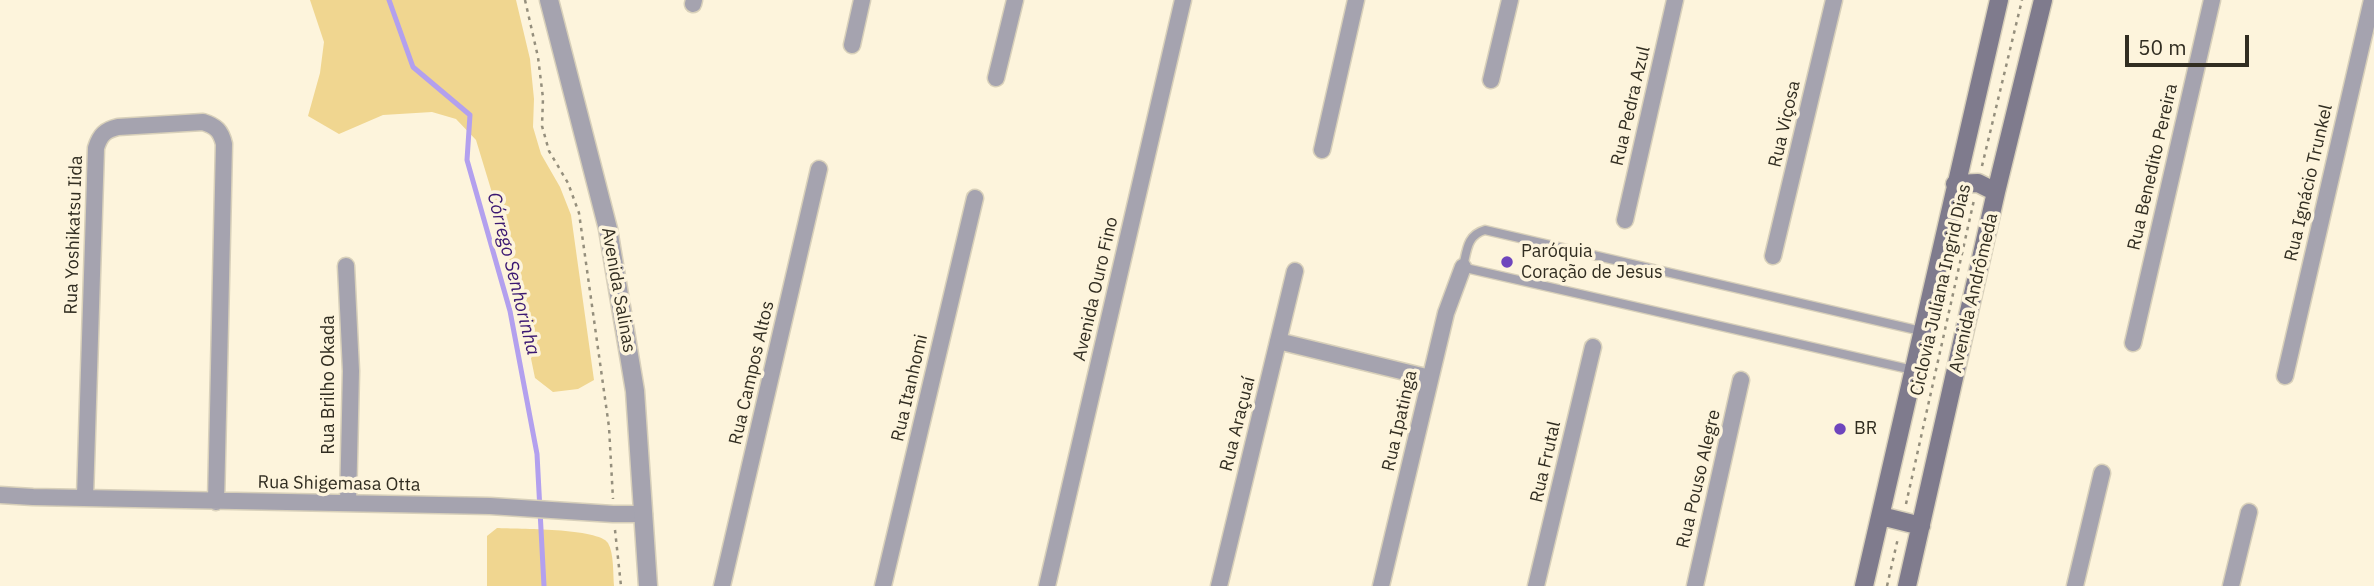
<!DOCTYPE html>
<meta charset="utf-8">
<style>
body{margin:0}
#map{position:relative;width:2374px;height:586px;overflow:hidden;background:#fdf4dc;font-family:"IBM Plex Sans",sans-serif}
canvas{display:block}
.scale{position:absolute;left:2125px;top:35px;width:124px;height:32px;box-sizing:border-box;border:4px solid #312d21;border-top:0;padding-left:9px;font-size:21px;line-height:24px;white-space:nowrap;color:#312d21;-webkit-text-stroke:5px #fdf4dc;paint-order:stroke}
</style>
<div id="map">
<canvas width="2374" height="586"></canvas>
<div class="scale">50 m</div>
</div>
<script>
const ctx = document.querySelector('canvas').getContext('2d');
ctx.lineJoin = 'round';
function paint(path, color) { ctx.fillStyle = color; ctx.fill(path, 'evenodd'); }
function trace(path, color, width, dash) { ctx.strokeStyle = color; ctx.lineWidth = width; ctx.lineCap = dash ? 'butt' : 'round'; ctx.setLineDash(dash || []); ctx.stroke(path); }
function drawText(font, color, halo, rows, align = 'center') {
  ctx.font = font + ' "IBM Plex Sans",sans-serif'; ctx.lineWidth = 7; ctx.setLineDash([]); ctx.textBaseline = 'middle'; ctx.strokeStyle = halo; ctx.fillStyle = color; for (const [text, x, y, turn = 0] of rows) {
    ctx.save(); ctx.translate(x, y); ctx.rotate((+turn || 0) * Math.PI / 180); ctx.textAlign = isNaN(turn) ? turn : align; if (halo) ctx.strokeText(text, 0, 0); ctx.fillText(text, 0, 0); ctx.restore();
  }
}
paint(new Path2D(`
 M 310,0 L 516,0 L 530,59 L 534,99 L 533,127 L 541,154 L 560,187 L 571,215 L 594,380 L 578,389 L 553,392 L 535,378 L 520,305 L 493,196 L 476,140 L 456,119 L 432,112 L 383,115 L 339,134 L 308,116 L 320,73 L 324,42 Z
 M 497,528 C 517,529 599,528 608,543 C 614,553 613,574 614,586 L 487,586 L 487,536 Z`), '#f0d690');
trace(new Path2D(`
 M 389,0 L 413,67 L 470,115 L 467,160 L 510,311 L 537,454 L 544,586`), '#b3a0ee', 5);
const service = new Path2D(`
 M 1913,370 L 1470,269 L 1463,267 C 1467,250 1467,235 1485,230 L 1921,331`);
const minor = new Path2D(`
 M 693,4 L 694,0
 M 852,45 L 862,0
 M 996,78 L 1015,0
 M 1491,80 L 1510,0
 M 1322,150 L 1356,0
 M 1625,220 L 1675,0
 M 1773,256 L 1834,0
 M 346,266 L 351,371 L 348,503
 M 1278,341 L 1430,378
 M 2133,343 L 2212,0
 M 2285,376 L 2372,0
 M 0,495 L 33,497 L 490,506 L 613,514 L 644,514
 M 85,497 L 96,148 C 100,135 105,130 118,127 L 203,122 C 216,126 221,131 224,144 L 216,502
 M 722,586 L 819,169
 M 883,586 L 975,198
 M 1047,586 L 1183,0
 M 1219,586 L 1295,271
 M 1381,586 L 1446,313 L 1463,267
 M 1536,586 L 1593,347
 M 1695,586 L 1741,380
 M 2075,586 L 2102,473
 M 2231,586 L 2249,512`);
const tertiary = new Path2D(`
 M 549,0 L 608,229 L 635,391 L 648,586`);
const secondary = new Path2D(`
 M 1955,184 L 1978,183 L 1996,192
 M 1881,516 L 1921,526
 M 1864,586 L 1999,0
 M 1907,586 L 1996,192 L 2043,0`);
trace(service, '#d8d0ba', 11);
trace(minor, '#d8d0ba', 19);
trace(tertiary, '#d8d0ba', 21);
trace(secondary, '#d8d0ba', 21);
trace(new Path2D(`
 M 525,0 L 538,57 L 543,98 L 542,126 L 549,151 L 568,183 L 579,213 L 609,427 L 613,499
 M 1982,166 L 2022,0
 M 1906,504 L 1974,200
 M 615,530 L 621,586
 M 1887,586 L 1898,538`), '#958f7d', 2.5, [3.5, 5]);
trace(service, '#a5a3af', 8);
trace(minor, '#a5a3af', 16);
trace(tertiary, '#a5a3af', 18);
trace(secondary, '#7f7b8d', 18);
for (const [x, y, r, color] of [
 [1507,262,7,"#6e45bd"],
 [1840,429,7,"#6e45bd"]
]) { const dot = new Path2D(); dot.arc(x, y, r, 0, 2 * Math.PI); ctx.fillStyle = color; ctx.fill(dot); trace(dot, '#fdf4dc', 2.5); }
drawText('18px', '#312d21', '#fdf4dc', [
 ["Rua Pedra Azul",1631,106,-77],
 ["Rua Viçosa",1785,124,-77],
 ["Rua Benedito Pereira",2153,167,-77],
 ["Rua Ignácio Trunkel",2309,183,-77],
 ["Rua Yoshikatsu Iida",74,235,-88],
 ["Avenida Ouro Fino",1096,289,-77],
 ["Avenida Salinas",618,290,80],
 ["Ciclovia Juliana Ingrid Dias",1941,290,-77],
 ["Avenida Andrômeda",1974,293,-77],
 ["Rua Campos Altos",752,373,-77],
 ["Rua Brilho Okada",329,385,-90],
 ["Rua Itanhomi",910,388,-77],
 ["Rua Ipatinga",1400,421,-77],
 ["Rua Araçuaí",1238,424,-76],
 ["Rua Frutal",1546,462,-77],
 ["Rua Pouso Alegre",1699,479,-77],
 ["Rua Shigemasa Otta",339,484,1]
]);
drawText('18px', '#312d21', '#fdf4dc', [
 ["Paróquia",1521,252],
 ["Coração de Jesus",1521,273],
 ["BR",1854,429]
], 'left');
drawText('italic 19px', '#3b1872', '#fdf4dc', [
 ["Córrego Senhorinha",513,274,76]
]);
</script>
